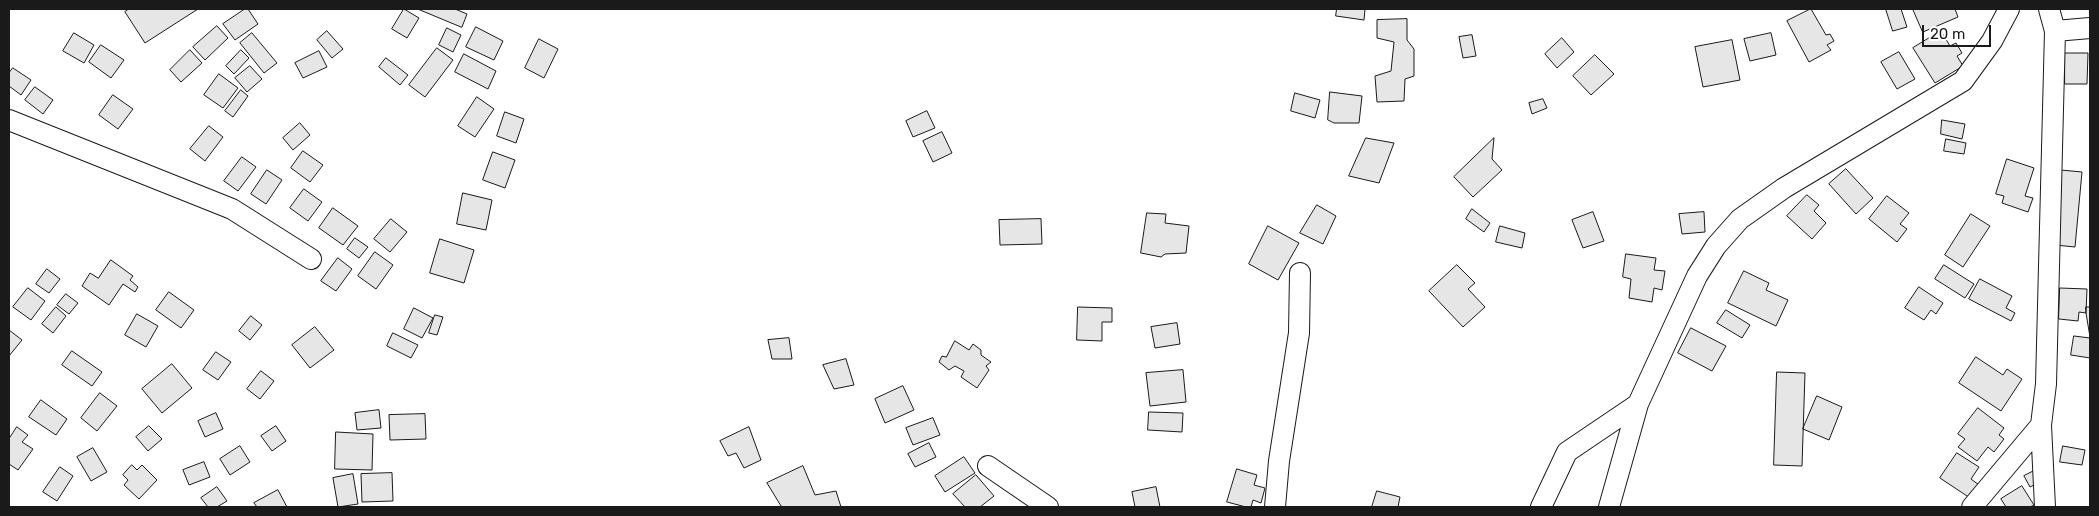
<!DOCTYPE html>
<style>
body{margin:0}
#map{position:relative;width:2099px;height:516px;overflow:hidden;background:#fff;font-family:Rubik,sans-serif}
canvas{display:block}
.frame{position:absolute;inset:0;border:10px solid #1a1a1a;pointer-events:none}
.scale{position:absolute;left:1922px;top:25px;width:69px;height:22px;box-sizing:border-box;border:2px solid #1a1a1a;border-top:0;padding-left:6px;font-size:15px;line-height:18px;white-space:nowrap;color:#1a1a1a;-webkit-text-stroke:4px #fff;paint-order:stroke}
</style>
<div id="map">
<canvas width="2099" height="516"></canvas>
<div class="frame"></div>
<div class="scale">20 m</div>
</div>
<script>
const ctx = document.querySelector('canvas').getContext('2d');
ctx.lineJoin = 'round';
function paint(path, color) { ctx.fillStyle = color; ctx.fill(path, 'evenodd'); }
function trace(path, color, width, dash) { ctx.strokeStyle = color; ctx.lineWidth = width; ctx.lineCap = dash ? 'butt' : 'round'; ctx.setLineDash(dash || []); ctx.stroke(path); }
const building = new Path2D(`
 M 129,9 L 198,9 L 145,43 L 125,12 Z
 M 245,9 L 248,9 L 258,24 L 235,40 L 223,24 Z
 M 404,9 L 419,18 L 407,38 L 392,29 Z
 M 418,9 L 455,9 L 467,14 L 462,27 Z
 M 1337,9 L 1365,9 L 1364,20 L 1336,16 Z
 M 1811,9 L 1826,35 L 1830,34 L 1834,41 L 1827,45 L 1831,50 L 1809,62 L 1787,21 Z
 M 1886,9 L 1901,9 L 1907,27 L 1893,31 Z
 M 1913,9 L 1955,9 L 1958,17 L 1923,32 Z
 M 1407,19 L 1407,40 L 1414,49 L 1414,76 L 1405,79 L 1404,101 L 1377,102 L 1375,76 L 1391,71 L 1394,42 L 1377,38 L 1377,20 Z
 M 217,26 L 228,38 L 205,60 L 193,47 Z
 M 476,27 L 503,41 L 494,60 L 466,47 Z
 M 447,28 L 461,35 L 453,52 L 439,45 Z
 M 327,31 L 343,49 L 332,58 L 317,40 Z
 M 1941,31 L 1950,46 L 1956,43 L 1962,53 L 1957,56 L 1963,66 L 1935,83 L 1913,48 Z
 M 74,33 L 94,45 L 84,63 L 63,51 Z
 M 252,33 L 277,63 L 264,73 L 240,43 Z
 M 1771,33 L 1776,55 L 1750,61 L 1744,39 Z
 M 1472,35 L 1476,56 L 1463,58 L 1459,37 Z
 M 1562,38 L 1574,52 L 1557,68 L 1545,54 Z
 M 539,39 L 558,49 L 544,78 L 525,68 Z
 M 1732,40 L 1740,80 L 1703,87 L 1695,47 Z
 M 101,45 L 124,60 L 111,78 L 89,62 Z
 M 437,48 L 453,60 L 425,97 L 409,85 Z
 M 190,50 L 202,63 L 181,82 L 170,70 Z
 M 241,50 L 249,58 L 234,74 L 226,66 Z
 M 319,51 L 327,67 L 303,78 L 295,63 Z
 M 1899,52 L 1915,79 L 1897,89 L 1881,62 Z
 M 2065,53 L 2088,53 L 2087,84 L 2065,84 Z
 M 464,54 L 496,71 L 488,89 L 455,72 Z
 M 1595,55 L 1614,74 L 1591,95 L 1573,76 Z
 M 386,58 L 408,75 L 400,85 L 379,67 Z
 M 250,66 L 262,79 L 247,92 L 235,78 Z
 M 13,68 L 31,80 L 21,95 L 9,86 L 9,73 Z
 M 219,74 L 238,88 L 223,108 L 204,95 Z
 M 35,87 L 53,100 L 43,114 L 25,100 Z
 M 241,90 L 248,96 L 233,117 L 225,111 Z
 M 1330,92 L 1362,96 L 1359,123 L 1334,123 L 1328,120 Z
 M 1295,93 L 1320,100 L 1315,118 L 1291,111 Z
 M 113,95 L 133,109 L 118,129 L 99,115 Z
 M 477,97 L 494,109 L 475,137 L 458,126 Z
 M 1543,99 L 1547,108 L 1532,114 L 1529,103 Z
 M 927,111 L 935,128 L 913,137 L 906,121 Z
 M 505,112 L 524,119 L 516,143 L 497,136 Z
 M 1942,120 L 1965,124 L 1962,139 L 1941,134 Z
 M 300,123 L 310,135 L 293,150 L 283,138 Z
 M 209,126 L 223,137 L 205,161 L 190,149 Z
 M 942,132 L 952,153 L 933,162 L 923,141 Z
 M 1366,138 L 1394,143 L 1379,183 L 1349,176 Z
 M 1494,138 L 1492,159 L 1502,170 L 1473,197 L 1454,177 Z
 M 1946,139 L 1966,143 L 1964,154 L 1944,151 Z
 M 303,151 L 323,165 L 310,182 L 291,168 Z
 M 493,152 L 515,160 L 505,188 L 483,180 Z
 M 242,157 L 256,167 L 238,191 L 224,181 Z
 M 2007,159 L 2034,168 L 2025,196 L 2033,198 L 2028,212 L 2002,203 L 2004,196 L 1996,194 Z
 M 1846,169 L 1873,198 L 1856,214 L 1829,184 Z
 M 267,170 L 282,180 L 266,204 L 251,194 Z
 M 2061,170 L 2082,172 L 2075,247 L 2055,245 Z
 M 304,189 L 322,202 L 308,221 L 290,208 Z
 M 463,193 L 492,200 L 486,230 L 457,224 Z
 M 1807,195 L 1819,205 L 1814,211 L 1826,223 L 1812,239 L 1787,216 Z
 M 1887,196 L 1909,213 L 1900,224 L 1907,229 L 1897,242 L 1869,219 Z
 M 1317,205 L 1336,216 L 1323,244 L 1300,233 Z
 M 333,208 L 358,226 L 343,245 L 319,228 Z
 M 1472,209 L 1490,223 L 1484,232 L 1466,219 Z
 M 1593,212 L 1604,241 L 1583,248 L 1572,220 Z
 M 1704,212 L 1705,232 L 1682,234 L 1679,214 Z
 M 1147,213 L 1166,214 L 1165,223 L 1189,226 L 1186,253 L 1165,254 L 1161,257 L 1141,253 Z
 M 1971,214 L 1990,226 L 1963,267 L 1945,255 Z
 M 391,219 L 407,232 L 390,252 L 374,239 Z
 M 1041,219 L 1042,244 L 1000,245 L 999,220 Z
 M 1268,226 L 1299,243 L 1278,280 L 1249,264 Z
 M 1500,226 L 1525,233 L 1522,248 L 1496,242 Z
 M 355,238 L 368,247 L 359,258 L 347,249 Z
 M 440,239 L 474,250 L 464,283 L 430,273 Z
 M 375,252 L 393,265 L 376,289 L 358,276 Z
 M 1626,254 L 1656,258 L 1654,270 L 1665,271 L 1662,290 L 1654,288 L 1652,302 L 1629,298 L 1631,279 L 1623,277 Z
 M 338,258 L 352,269 L 336,291 L 321,281 Z
 M 111,260 L 133,276 L 130,280 L 138,287 L 135,292 L 123,284 L 109,305 L 82,286 L 90,273 L 98,278 Z
 M 1457,265 L 1475,283 L 1468,289 L 1485,307 L 1463,327 L 1429,291 Z
 M 1944,265 L 1974,284 L 1965,298 L 1935,279 Z
 M 47,269 L 60,279 L 49,293 L 36,284 Z
 M 1744,271 L 1769,283 L 1766,290 L 1788,300 L 1776,326 L 1728,303 Z
 M 1980,279 L 2012,296 L 2006,308 L 2015,313 L 2011,321 L 1969,299 Z
 M 1919,287 L 1943,303 L 1936,314 L 1931,310 L 1924,320 L 1905,308 Z
 M 28,288 L 45,301 L 31,320 L 13,307 Z
 M 2060,288 L 2087,289 L 2086,313 L 2079,312 L 2078,321 L 2059,319 Z
 M 169,292 L 194,310 L 181,328 L 156,310 Z
 M 66,294 L 78,303 L 69,314 L 57,305 Z
 M 56,307 L 66,316 L 53,333 L 42,324 Z
 M 1078,307 L 1112,308 L 1112,322 L 1102,322 L 1102,341 L 1077,340 Z
 M 2086,307 L 2090,307 L 2090,337 L 2086,313 Z
 M 414,308 L 433,318 L 422,338 L 404,329 Z
 M 1726,310 L 1750,325 L 1742,338 L 1717,323 Z
 M 137,314 L 158,326 L 146,347 L 125,335 Z
 M 435,315 L 443,317 L 437,335 L 429,333 Z
 M 251,316 L 262,325 L 250,340 L 239,331 Z
 M 1177,323 L 1180,344 L 1155,348 L 1151,327 Z
 M 315,327 L 334,350 L 310,368 L 292,345 Z
 M 1691,328 L 1726,346 L 1712,371 L 1678,353 Z
 M 9,330 L 22,340 L 9,356 Z
 M 393,333 L 418,345 L 411,358 L 387,346 Z
 M 2074,336 L 2090,338 L 2090,358 L 2071,355 Z
 M 789,338 L 792,359 L 772,359 L 768,340 Z
 M 955,341 L 969,350 L 973,344 L 981,350 L 981,355 L 991,362 L 986,366 L 989,370 L 977,388 L 961,377 L 964,371 L 955,366 L 949,370 L 939,362 L 942,356 L 946,357 Z
 M 72,351 L 102,372 L 92,386 L 62,365 Z
 M 216,352 L 231,362 L 218,380 L 203,370 Z
 M 1976,357 L 2003,375 L 2007,369 L 2022,379 L 2001,411 L 1959,383 Z
 M 846,359 L 854,385 L 834,389 L 823,365 Z
 M 172,364 L 192,388 L 162,413 L 142,389 Z
 M 1183,370 L 1186,402 L 1150,406 L 1146,373 Z
 M 261,371 L 274,381 L 260,399 L 247,389 Z
 M 1777,372 L 1805,373 L 1802,466 L 1774,465 Z
 M 903,386 L 914,410 L 885,423 L 875,399 Z
 M 100,393 L 117,406 L 97,431 L 81,418 Z
 M 1817,396 L 1842,407 L 1829,440 L 1803,429 Z
 M 41,400 L 67,419 L 56,435 L 29,417 Z
 M 1978,408 L 2004,428 L 1999,435 L 2004,439 L 1994,452 L 1988,447 L 1977,461 L 1958,447 L 1965,439 L 1958,434 Z
 M 379,410 L 381,428 L 357,430 L 355,413 Z
 M 1149,412 L 1183,413 L 1182,432 L 1148,430 Z
 M 216,413 L 223,429 L 205,437 L 198,421 Z
 M 425,414 L 426,439 L 390,440 L 389,415 Z
 M 933,418 L 940,435 L 913,445 L 906,428 Z
 M 149,426 L 162,439 L 148,451 L 136,437 Z
 M 276,426 L 286,441 L 272,451 L 261,436 Z
 M 17,427 L 28,435 L 22,442 L 33,449 L 18,470 L 9,464 L 9,439 Z
 M 749,427 L 761,460 L 744,468 L 736,453 L 728,456 L 720,441 Z
 M 336,432 L 373,434 L 372,470 L 335,469 Z
 M 929,443 L 936,457 L 915,467 L 908,454 Z
 M 240,446 L 250,462 L 230,475 L 220,459 Z
 M 2063,446 L 2085,450 L 2082,465 L 2060,462 Z
 M 93,448 L 107,472 L 91,481 L 77,457 Z
 M 1957,453 L 1979,467 L 1971,479 L 1979,485 L 1970,498 L 1940,478 Z
 M 964,457 L 975,473 L 945,492 L 935,476 Z
 M 204,462 L 210,477 L 189,485 L 183,470 Z
 M 132,465 L 137,470 L 142,465 L 157,480 L 139,499 L 124,485 L 128,480 L 123,475 Z
 M 803,466 L 815,495 L 836,491 L 841,507 L 783,507 L 781,506 L 767,483 Z
 M 60,467 L 73,476 L 57,501 L 43,492 Z
 M 1237,469 L 1257,475 L 1254,485 L 1265,488 L 1261,503 L 1253,500 L 1251,507 L 1246,507 L 1227,502 Z
 M 2034,471 L 2040,482 L 2030,487 L 2024,476 Z
 M 392,473 L 393,501 L 362,502 L 361,474 Z
 M 353,474 L 358,504 L 338,507 L 333,478 Z
 M 976,475 L 994,496 L 980,507 L 965,507 L 953,494 Z
 M 2022,486 L 2034,505 L 2030,507 L 2006,507 L 2001,499 Z
 M 217,487 L 227,501 L 217,507 L 208,507 L 201,498 Z
 M 1156,487 L 1160,507 L 1135,507 L 1132,492 Z
 M 278,490 L 287,507 L 257,507 L 254,503 Z
 M 1377,491 L 1400,497 L 1398,507 L 1372,507 Z`);
paint(building, '#e6e6e6');
trace(building, '#1a1a1a', 1);
const minor = new Path2D(`
 M 2055,31 L 2090,28
 M 9,120 L 232,209 L 311,259
 M 988,466 L 1048,507
 M 1275,507 L 1279,461 L 1299,333 L 1300,273
 M 1541,507 L 1567,452 L 1638,404
 M 1609,507 L 1638,404 L 1697,276 L 1716,246 L 1740,219 L 1784,188 L 1963,81 L 1992,41 L 2009,9
 M 1972,507 L 2041,425
 M 2045,507 L 2041,425 L 2046,384 L 2055,31 L 2049,9`);
trace(minor, '#1a1a1a', 22);
trace(minor, '#fff', 20);
</script>
